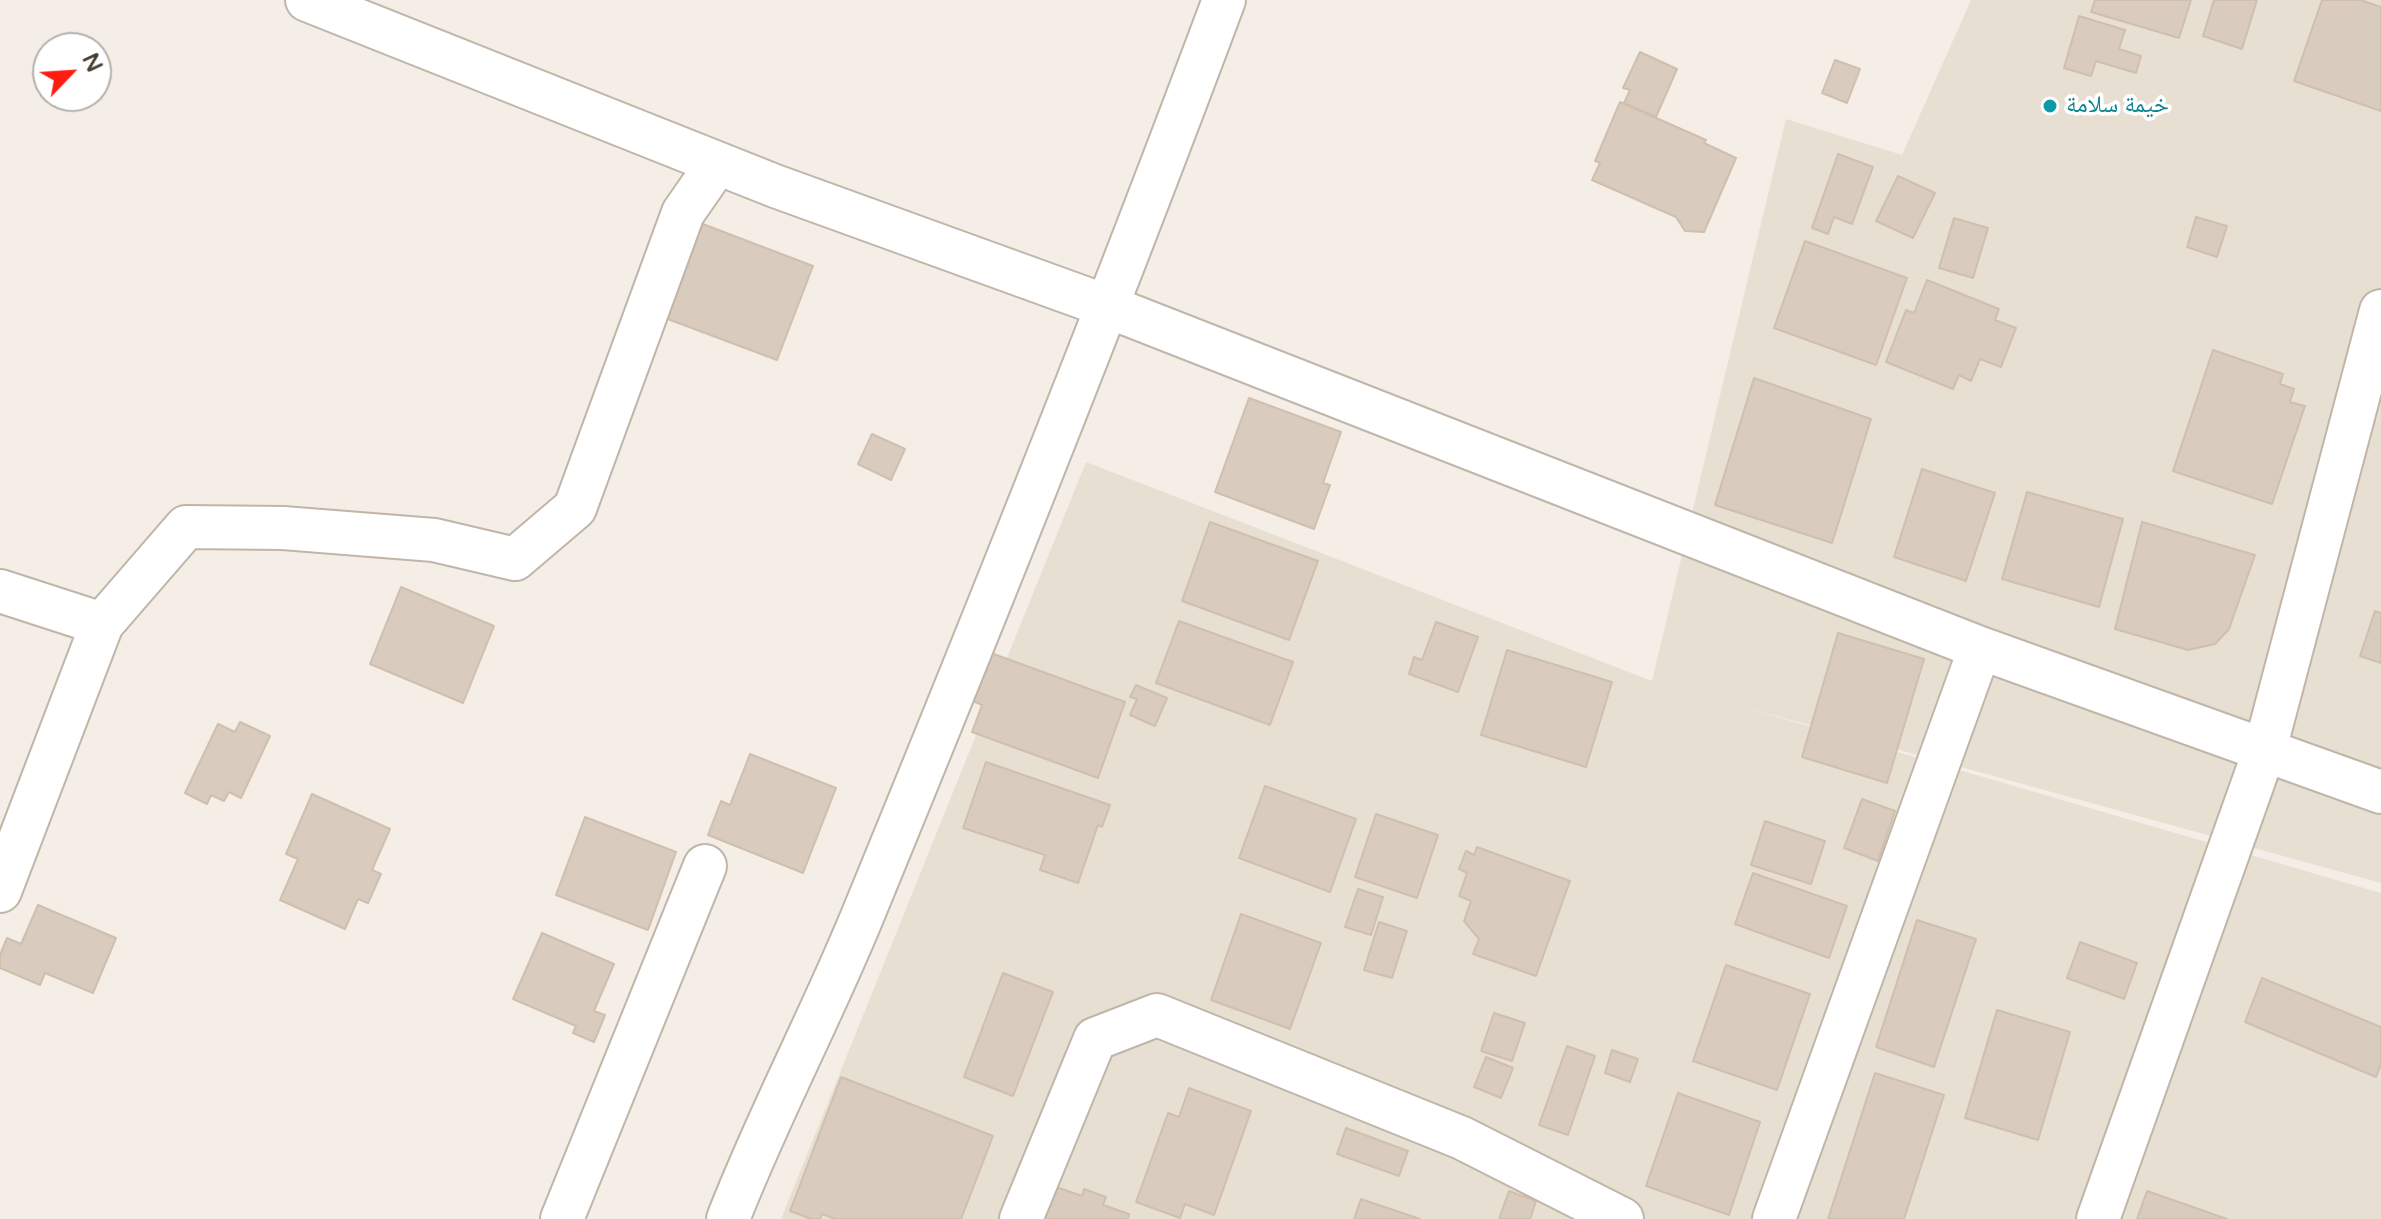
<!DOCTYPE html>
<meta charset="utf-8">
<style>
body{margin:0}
#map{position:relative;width:2381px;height:1219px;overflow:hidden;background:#f4eee6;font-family:"Varela Round",sans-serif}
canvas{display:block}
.north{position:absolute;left:32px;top:32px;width:80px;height:80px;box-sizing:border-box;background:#fff;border:2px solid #b5b2ae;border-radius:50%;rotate:65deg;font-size:22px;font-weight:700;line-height:32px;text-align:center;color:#473e35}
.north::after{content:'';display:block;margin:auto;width:28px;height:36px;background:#ff1c11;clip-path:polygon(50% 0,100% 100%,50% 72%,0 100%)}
</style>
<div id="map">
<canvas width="2381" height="1219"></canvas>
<div class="north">N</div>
</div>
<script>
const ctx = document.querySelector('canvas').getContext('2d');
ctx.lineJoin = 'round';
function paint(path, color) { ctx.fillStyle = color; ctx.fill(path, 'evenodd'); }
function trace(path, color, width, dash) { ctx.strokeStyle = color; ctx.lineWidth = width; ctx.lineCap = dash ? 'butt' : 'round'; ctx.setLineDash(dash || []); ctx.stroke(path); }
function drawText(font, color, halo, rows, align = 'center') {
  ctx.font = font + ' "Varela Round","Noto Naskh Arabic",sans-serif'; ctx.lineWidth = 7; ctx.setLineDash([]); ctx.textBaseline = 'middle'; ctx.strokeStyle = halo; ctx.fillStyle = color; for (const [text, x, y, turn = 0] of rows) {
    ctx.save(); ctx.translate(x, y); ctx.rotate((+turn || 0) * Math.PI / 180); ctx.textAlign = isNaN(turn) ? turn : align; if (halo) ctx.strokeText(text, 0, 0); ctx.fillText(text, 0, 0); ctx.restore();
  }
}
paint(new Path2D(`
 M 1971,0 L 2381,0 L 2381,883 L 1740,706 L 2381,893 L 2381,1219 L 781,1219 L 1086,462 L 1652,681 L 1786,119 L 1902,155 Z`), '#e8dfd3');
const building = new Path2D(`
 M 2095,0 L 2191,0 L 2179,38 L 2091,12 Z
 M 2214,0 L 2257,0 L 2242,49 L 2203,36 Z
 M 2322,0 L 2361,0 L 2381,7 L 2381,111 L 2294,81 Z
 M 2079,16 L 2125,30 L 2119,49 L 2141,56 L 2136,73 L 2096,61 L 2091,76 L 2064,68 Z
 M 1640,52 L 1677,69 L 1656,117 L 1624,103 L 1630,90 L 1623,88 Z
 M 1835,60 L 1860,69 L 1847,103 L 1822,93 Z
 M 1620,102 L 1706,140 L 1704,143 L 1736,158 L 1704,232 L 1685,231 L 1676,217 L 1592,180 L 1600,163 L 1595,161 Z
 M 1838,154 L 1873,167 L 1852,224 L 1834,217 L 1828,234 L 1812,228 Z
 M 1898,176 L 1935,193 L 1913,238 L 1876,221 Z
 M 2196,217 L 2227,226 L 2217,257 L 2187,247 Z
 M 1954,218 L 1988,228 L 1973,278 L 1939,268 Z
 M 700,223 L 813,266 L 777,360 L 665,318 Z
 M 1805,241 L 1907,278 L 1876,365 L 1774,328 Z
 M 1927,280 L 1999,309 L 1995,320 L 2016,328 L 2001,367 L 1980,359 L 1971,381 L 1959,375 L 1953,389 L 1886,362 L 1906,310 L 1914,313 Z
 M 2213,350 L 2283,374 L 2280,384 L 2294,389 L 2290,402 L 2305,406 L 2272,504 L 2173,471 Z
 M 1754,378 L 1871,419 L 1832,543 L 1715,505 Z
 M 1249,398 L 1341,432 L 1323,483 L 1330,485 L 1314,529 L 1215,492 Z
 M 872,434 L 905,449 L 891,480 L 858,464 Z
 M 1922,469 L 1995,493 L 1966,581 L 1894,557 Z
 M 2027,492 L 2123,519 L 2099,607 L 2002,579 Z
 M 1210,522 L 1318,561 L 1289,640 L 1182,601 Z
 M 2142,522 L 2255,555 L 2229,629 L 2215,644 L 2188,650 L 2115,629 Z
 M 401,587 L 494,626 L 463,703 L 370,664 Z
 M 2375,611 L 2381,613 L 2381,663 L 2360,656 Z
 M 1179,621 L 1293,662 L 1270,725 L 1156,683 Z
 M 1436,622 L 1478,637 L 1458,692 L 1409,674 L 1414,657 L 1422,660 Z
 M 1838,633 L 1924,659 L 1887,783 L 1802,757 Z
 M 1507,650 L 1612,682 L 1586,767 L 1481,735 Z
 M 991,653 L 1125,702 L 1098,778 L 972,732 L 982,705 L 973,701 Z
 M 1136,685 L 1167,698 L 1155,726 L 1130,715 L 1137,699 L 1130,697 Z
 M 240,722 L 270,736 L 241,798 L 229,792 L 224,801 L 211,795 L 207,804 L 185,793 L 218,724 L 235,732 Z
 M 750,754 L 836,788 L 803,873 L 708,835 L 721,801 L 730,805 Z
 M 986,762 L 1110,805 L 1102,827 L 1098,825 L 1078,883 L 1040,870 L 1045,855 L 963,828 Z
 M 1265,786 L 1356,819 L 1330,892 L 1239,858 Z
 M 312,794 L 390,829 L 372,870 L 381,874 L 368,903 L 358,899 L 345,929 L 280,900 L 298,859 L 286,854 Z
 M 1862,799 L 1895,811 L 1878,861 L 1844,848 Z
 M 1376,814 L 1438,835 L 1417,898 L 1355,877 Z
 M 585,817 L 676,852 L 648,930 L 556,895 Z
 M 1765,821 L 1825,841 L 1811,884 L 1751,865 Z
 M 1477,847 L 1570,881 L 1536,976 L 1473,954 L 1479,939 L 1464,921 L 1471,901 L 1459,896 L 1467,873 L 1459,869 L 1466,851 L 1474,855 Z
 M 1753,873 L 1847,906 L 1829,958 L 1735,924 Z
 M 1358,889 L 1383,897 L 1371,935 L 1345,927 Z
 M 38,905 L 116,938 L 93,993 L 45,973 L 40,985 L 0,968 L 0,955 L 7,938 L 21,944 Z
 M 1241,914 L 1321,943 L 1290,1029 L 1211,1000 Z
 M 1917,920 L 1976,939 L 1934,1067 L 1876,1047 Z
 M 1379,922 L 1407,931 L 1392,978 L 1364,970 Z
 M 542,933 L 614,964 L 594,1011 L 605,1015 L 594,1042 L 573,1033 L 576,1026 L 513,999 Z
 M 2080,942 L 2137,963 L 2124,999 L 2067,978 Z
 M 1726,965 L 1810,994 L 1777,1090 L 1693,1061 Z
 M 1003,973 L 1053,992 L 1013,1096 L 964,1077 Z
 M 2262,978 L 2381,1027 L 2381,1065 L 2376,1077 L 2245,1022 Z
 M 1997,1010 L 2070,1032 L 2038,1140 L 1965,1118 Z
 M 1494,1013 L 1525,1023 L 1512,1061 L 1481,1051 Z
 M 1567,1046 L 1595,1056 L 1568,1135 L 1539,1125 Z
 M 1612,1050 L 1638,1059 L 1630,1082 L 1605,1073 Z
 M 1486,1057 L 1513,1068 L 1501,1098 L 1474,1087 Z
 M 1875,1073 L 1944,1095 L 1904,1219 L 1828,1219 Z
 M 841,1077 L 993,1136 L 961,1219 L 835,1219 L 822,1214 L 820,1219 L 811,1219 L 790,1211 Z
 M 1189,1088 L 1251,1111 L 1214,1215 L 1185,1204 L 1180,1218 L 1136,1202 L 1168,1113 L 1179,1117 Z
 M 1678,1093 L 1760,1122 L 1729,1215 L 1646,1186 Z
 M 1346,1128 L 1408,1151 L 1399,1176 L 1337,1154 Z
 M 1045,1183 L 1082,1196 L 1084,1189 L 1106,1197 L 1103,1205 L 1129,1214 L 1128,1219 L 1033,1219 Z
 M 1509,1191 L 1536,1201 L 1530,1219 L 1499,1219 Z
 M 2147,1191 L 2227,1219 L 2137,1219 Z
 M 1361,1199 L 1420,1219 L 1354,1219 Z`);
paint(building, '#d9cbbd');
trace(building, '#d1bfad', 2);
const street = new Path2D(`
 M 307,0 L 775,186 L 1109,307 L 1980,648 L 2381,792
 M 0,591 L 102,624
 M 0,891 L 102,624 L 186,527 L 283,528 L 434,540 L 515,559 L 575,508 L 683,213 L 717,164
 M 562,1219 L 705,866
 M 728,1219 C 768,1116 820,1019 862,917 C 987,613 1109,308 1224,0
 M 1021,1219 L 1095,1039 L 1157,1015 L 1462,1138 L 1622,1219
 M 1774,1219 L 1980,648
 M 2098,1219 L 2265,749 L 2381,311`);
trace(street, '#c0b5a8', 46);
trace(street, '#fff', 42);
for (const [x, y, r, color] of [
 [2050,106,8,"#0f9aa8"]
]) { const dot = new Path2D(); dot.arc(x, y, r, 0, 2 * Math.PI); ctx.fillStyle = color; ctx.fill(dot); trace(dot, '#fff', 3); }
drawText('24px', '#0d838f', '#fff', [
 ["خيمة سلامة",2066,106]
], 'left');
</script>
